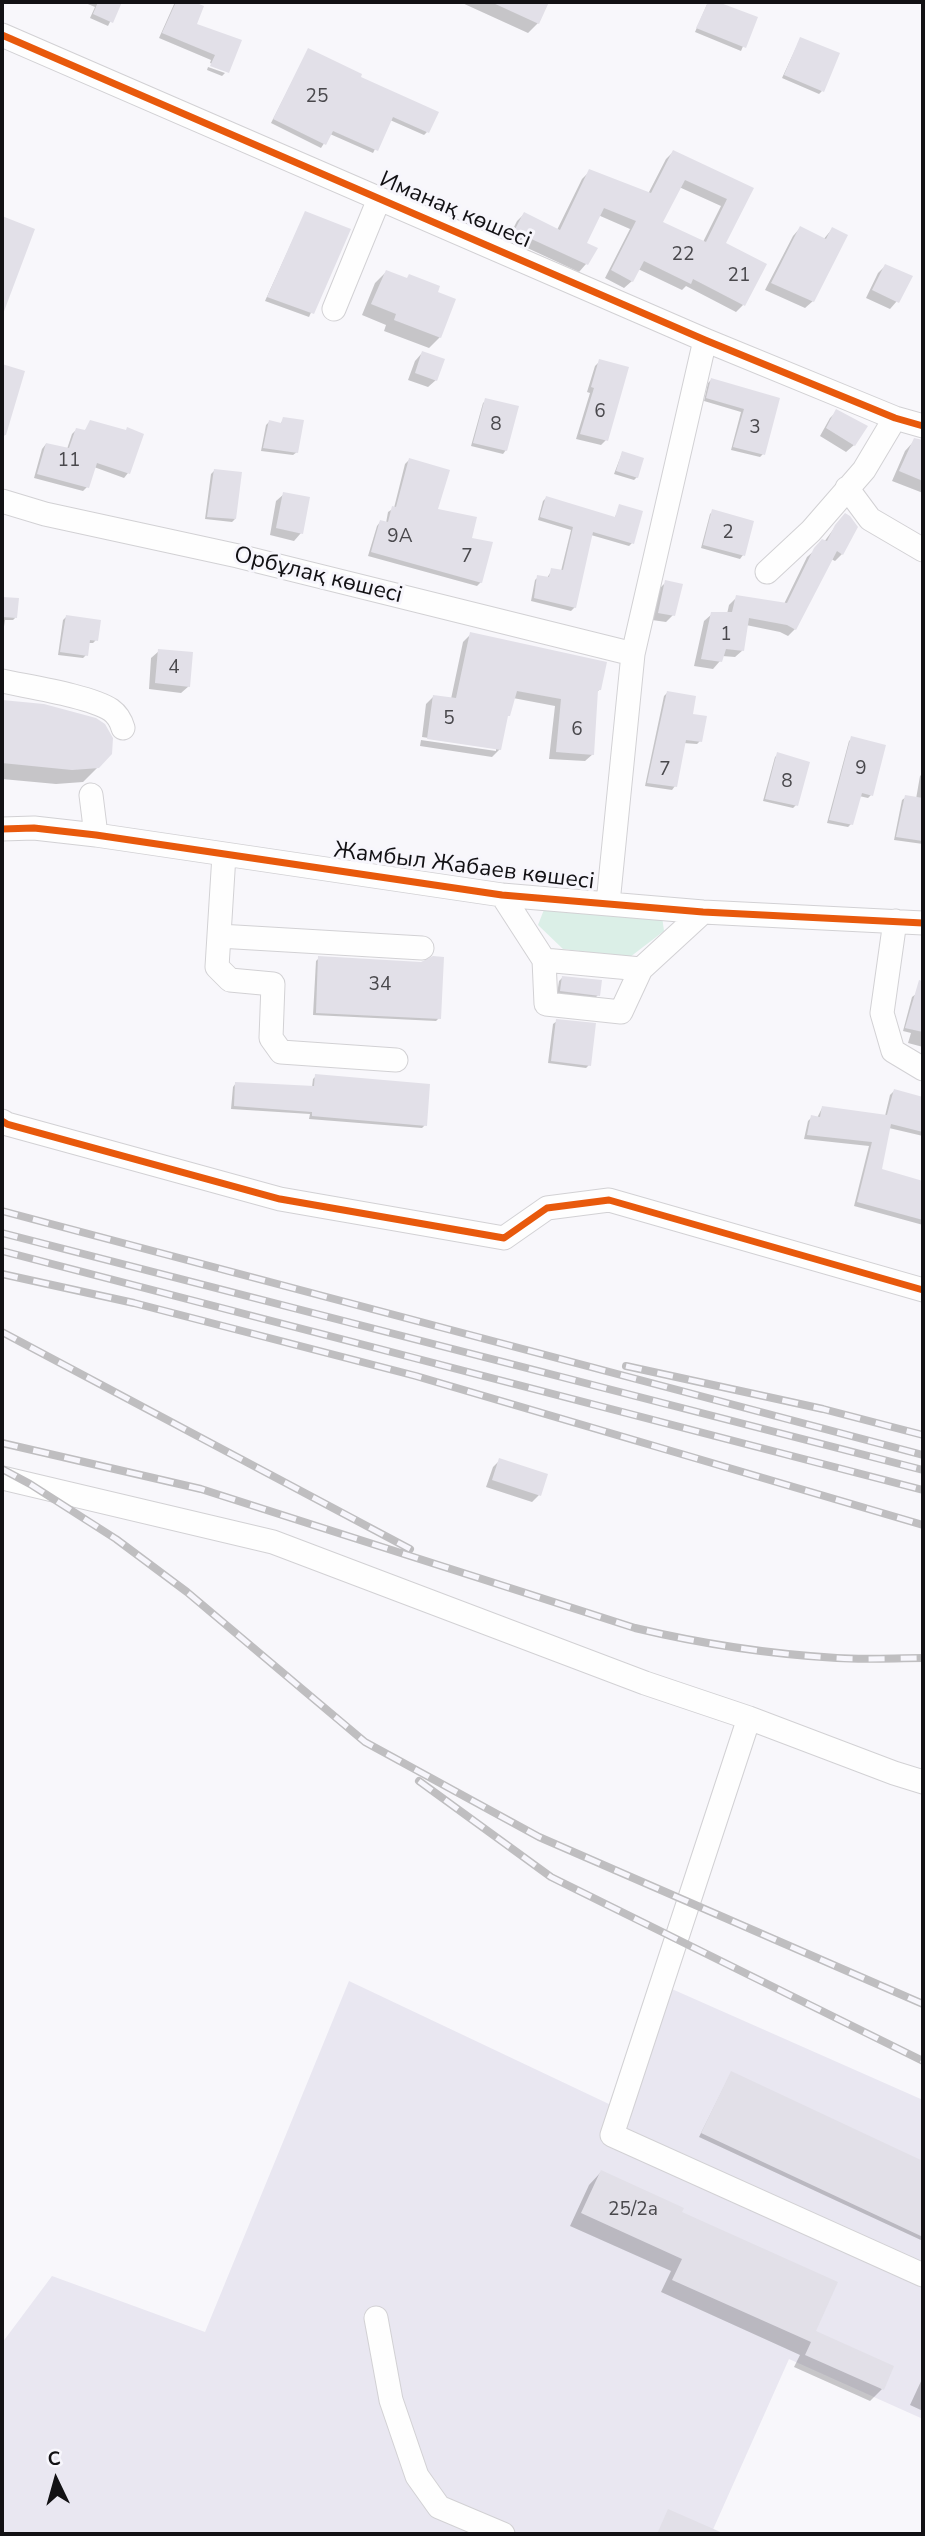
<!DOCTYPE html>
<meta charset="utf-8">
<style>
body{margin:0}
#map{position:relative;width:925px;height:2536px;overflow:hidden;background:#f8f7fb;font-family:"Nunito Sans",sans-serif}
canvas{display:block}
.frame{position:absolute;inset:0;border:4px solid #121114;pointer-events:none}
.north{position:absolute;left:21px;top:2445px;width:70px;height:70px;-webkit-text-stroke:5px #f7f6fc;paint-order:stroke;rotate:355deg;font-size:19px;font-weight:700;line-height:28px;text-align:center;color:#121114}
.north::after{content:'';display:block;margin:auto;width:24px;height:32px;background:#121114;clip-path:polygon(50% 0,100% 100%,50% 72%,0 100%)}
</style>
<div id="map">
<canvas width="925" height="2536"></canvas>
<div class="frame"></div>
<div class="north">С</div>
</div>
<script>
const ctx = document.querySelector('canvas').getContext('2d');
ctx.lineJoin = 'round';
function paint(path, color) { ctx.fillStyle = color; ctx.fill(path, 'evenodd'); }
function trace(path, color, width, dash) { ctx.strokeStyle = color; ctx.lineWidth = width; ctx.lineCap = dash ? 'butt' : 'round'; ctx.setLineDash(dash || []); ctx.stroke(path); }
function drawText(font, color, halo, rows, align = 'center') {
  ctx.font = font + ' "Nunito Sans",sans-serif'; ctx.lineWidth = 6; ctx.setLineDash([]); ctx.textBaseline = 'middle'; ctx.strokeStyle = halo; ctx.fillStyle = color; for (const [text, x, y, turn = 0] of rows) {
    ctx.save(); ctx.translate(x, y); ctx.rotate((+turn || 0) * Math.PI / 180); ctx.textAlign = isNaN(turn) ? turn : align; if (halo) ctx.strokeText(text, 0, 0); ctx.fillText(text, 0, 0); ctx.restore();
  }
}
paint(new Path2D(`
 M 349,1981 L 611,2105 L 656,1982 L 923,2100 L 923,2419 L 789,2359 L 711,2534 L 2,2534 L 2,2343 L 52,2276 L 205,2332 Z`), '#e9e7f1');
paint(new Path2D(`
 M 545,907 L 662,916 L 664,931 L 630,957 L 563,949 L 538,925 Z`), '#dbefe7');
paint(new Path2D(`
 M 83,2 L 120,2 L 108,26 L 90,18 L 95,7 Z
 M 175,2 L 189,2 L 202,7 L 194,25 L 227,70 L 210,63 L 211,60 L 159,38 Z
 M 460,2 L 547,2 L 538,23 L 528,33 Z
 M 708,2 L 755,18 L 741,51 L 695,32 Z
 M 800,39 L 822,91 L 819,94 L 782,78 Z
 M 306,54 L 358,77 L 427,132 L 424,135 L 390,120 L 373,153 L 330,134 L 321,148 L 271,123 Z
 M 208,67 L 225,73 L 222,76 L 207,70 Z
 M 673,152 L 752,189 L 724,244 L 743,305 L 736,312 L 686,286 L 682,290 L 638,269 L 632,281 L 624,288 L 605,278 L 630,229 L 598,215 L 585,244 L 595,249 L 586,264 L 579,272 L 508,239 L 517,221 L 524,214 L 557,230 L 582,179 L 590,171 L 648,194 L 666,159 ZM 679,187 L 721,206 L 703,242 L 661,223 Z
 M 305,213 L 348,230 L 309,317 L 265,301 Z
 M 800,228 L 823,240 L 832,229 L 813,301 L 805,308 L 765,290 L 793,236 Z
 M 885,266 L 897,301 L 890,309 L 866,298 L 878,273 Z
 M 386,272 L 436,293 L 440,337 L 429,348 L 384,331 L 386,325 L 362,315 L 375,283 Z
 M 422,353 L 436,380 L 428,387 L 408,380 L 415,361 Z
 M 600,361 L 606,440 L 601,445 L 576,439 L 590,393 L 587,392 L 595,366 Z
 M 4,366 L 23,372 L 2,443 L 2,369 Z
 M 711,380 L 777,399 L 763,454 L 760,457 L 731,450 L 741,412 L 704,401 L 708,383 Z
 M 486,400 L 506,450 L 503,454 L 471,446 L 483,403 Z
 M 837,411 L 854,445 L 846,452 L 820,436 L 830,418 Z
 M 284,419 L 297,452 L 293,455 L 261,451 L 266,425 L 269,422 L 280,424 Z
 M 91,422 L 142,435 L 128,473 L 124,478 L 94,467 L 87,487 L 83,491 L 34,478 L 42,449 L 46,444 L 67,449 L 72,434 L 76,430 L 84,432 Z
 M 914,441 L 923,445 L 923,493 L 892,481 L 905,451 Z
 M 622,453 L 637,477 L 634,480 L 614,474 Z
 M 409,460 L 436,510 L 470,539 L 481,582 L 477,586 L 368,556 L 377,526 L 380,522 L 386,523 L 388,512 L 394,508 L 405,464 Z
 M 214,471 L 235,519 L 232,522 L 205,519 L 211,474 Z
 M 284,494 L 301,533 L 294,541 L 270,535 L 276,501 Z
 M 546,498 L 614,519 L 620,506 L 632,543 L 629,546 L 591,535 L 575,607 L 571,611 L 531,601 L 535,580 L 538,577 L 547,578 L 552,570 L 561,571 L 571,530 L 538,520 L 543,501 Z
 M 713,511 L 743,555 L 740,559 L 701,548 L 710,514 Z
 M 838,523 L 842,554 L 835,561 L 831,559 L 795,629 L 788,636 L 780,632 L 746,625 L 743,650 L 735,657 L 722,656 L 720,661 L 713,669 L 694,666 L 704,621 L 712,614 L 727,614 L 729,605 L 737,597 L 784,604 L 807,557 L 824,542 Z
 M 666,582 L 673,615 L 666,622 L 652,620 L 659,589 Z
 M 2,599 L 17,600 L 16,617 L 13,620 L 5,620 L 2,640 Z
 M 66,617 L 96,640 L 93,643 L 88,643 L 86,655 L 83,658 L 58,655 L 63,620 Z
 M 471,634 L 600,689 L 597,692 L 593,754 L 585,761 L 549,759 L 555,706 L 513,698 L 506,718 L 500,749 L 492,757 L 420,746 L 421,740 L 496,751 L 496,748 L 422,737 L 426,704 L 433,697 L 451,699 L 463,642 Z
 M 159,651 L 189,686 L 181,693 L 149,689 L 151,658 Z
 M 667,693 L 691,716 L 700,741 L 697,744 L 683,743 L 675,786 L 672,790 L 645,786 L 664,696 Z
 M 2,701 L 44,705 L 98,767 L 83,782 L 56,784 L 2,779 Z
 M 852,738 L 871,795 L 868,798 L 859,796 L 851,824 L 848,827 L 827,823 L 849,741 Z
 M 778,754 L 796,805 L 793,808 L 763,801 L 775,757 Z
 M 923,773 L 923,844 L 894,840 L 902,800 L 906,797 L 916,799 L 920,776 Z
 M 319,958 L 439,1018 L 436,1021 L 313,1015 L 316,961 Z
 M 562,978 L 598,995 L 595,998 L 557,994 L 559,981 Z
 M 916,994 L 923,996 L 923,1047 L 908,1043 L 911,1033 L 903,1031 L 912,997 Z
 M 557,1021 L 589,1065 L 586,1068 L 548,1063 L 553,1024 Z
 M 316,1076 L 425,1125 L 422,1128 L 309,1119 L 310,1114 L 231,1109 L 233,1087 L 236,1083 L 312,1087 L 313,1079 Z
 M 894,1091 L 923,1099 L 923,1136 L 889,1128 L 880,1170 L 923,1183 L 923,1225 L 854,1206 L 869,1146 L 804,1139 L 808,1121 L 812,1117 L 817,1118 L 822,1108 L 885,1116 L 890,1095 Z
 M 500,1460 L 539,1495 L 532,1502 L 486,1487 L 493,1467 Z
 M 731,2073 L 923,2162 L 923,2241 L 699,2137 Z
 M 601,2172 L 680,2213 L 882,2389 L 870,2401 L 794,2367 L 800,2355 L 661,2292 L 671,2271 L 570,2226 L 589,2185 Z
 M 923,2377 L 923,2411 L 910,2405 Z`), '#0003');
paint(new Path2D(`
 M 98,2 L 122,2 L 113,23 L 93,14 Z
 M 176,2 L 194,2 L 204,6 L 197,24 L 242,40 L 229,73 L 210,66 L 215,55 L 162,33 Z
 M 491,2 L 549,2 L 539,24 Z
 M 708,2 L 718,2 L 758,17 L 746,48 L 696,28 Z
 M 800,37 L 840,53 L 824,92 L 784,75 Z
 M 308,48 L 362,74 L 361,77 L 439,112 L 429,133 L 393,117 L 378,151 L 333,131 L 326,145 L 273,119 Z
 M 673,150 L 754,188 L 726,243 L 767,264 L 745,306 L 693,279 L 691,284 L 644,261 L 633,282 L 611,270 L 636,221 L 604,208 L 587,243 L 598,248 L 588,265 L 514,231 L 524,212 L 560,230 L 589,169 L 651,193 ZM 685,180 L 727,199 L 706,242 L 663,222 Z
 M 305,211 L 351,229 L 314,314 L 267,297 Z
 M 2,216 L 35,229 L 3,314 L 2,314 Z
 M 800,226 L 826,239 L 832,227 L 848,235 L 814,302 L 771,283 Z
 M 885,264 L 913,276 L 899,303 L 872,290 Z
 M 386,270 L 407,278 L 409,274 L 440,286 L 438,292 L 456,299 L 441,338 L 394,320 L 396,314 L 371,304 Z
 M 422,351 L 445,359 L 437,381 L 415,373 Z
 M 599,359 L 629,367 L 608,441 L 580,434 L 594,388 L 591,387 Z
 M 2,364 L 25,371 L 6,435 L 2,435 Z
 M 711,378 L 780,398 L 765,455 L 733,447 L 744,409 L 706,398 Z
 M 485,398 L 519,406 L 507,451 L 473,443 Z
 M 836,409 L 868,426 L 855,446 L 826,428 Z
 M 283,417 L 304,420 L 298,453 L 263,448 L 269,420 L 281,423 Z
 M 90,420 L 126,430 L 127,427 L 144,434 L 130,474 L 97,463 L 89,488 L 37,474 L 46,443 L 69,448 L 76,428 L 85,430 Z
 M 914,438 L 923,440 L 923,481 L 899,471 Z
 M 622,451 L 644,458 L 638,478 L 616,471 Z
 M 409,458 L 450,470 L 438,509 L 477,517 L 472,538 L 493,542 L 482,583 L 371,552 L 380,520 L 388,522 L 392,506 L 396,507 Z
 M 214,469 L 242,472 L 236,519 L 207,517 Z
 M 283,492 L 310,497 L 303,534 L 276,528 Z
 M 546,496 L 615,517 L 619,504 L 643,511 L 634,544 L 593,532 L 576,608 L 534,598 L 537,575 L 549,577 L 551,568 L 563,570 L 573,527 L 540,517 Z
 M 712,509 L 754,521 L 745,556 L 703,545 Z
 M 845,513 L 850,516 L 858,527 L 843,555 L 837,551 L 796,630 L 787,625 L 749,618 L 744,651 L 726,649 L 722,662 L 701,659 L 711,612 L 732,612 L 736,595 L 787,603 L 814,548 L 822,539 L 827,541 L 835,525 Z
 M 665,580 L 683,584 L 675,616 L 658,613 Z
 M 2,597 L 19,598 L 17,618 L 2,617 Z
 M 66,615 L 101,620 L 98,641 L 90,640 L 88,656 L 60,652 Z
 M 470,632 L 607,662 L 601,690 L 598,690 L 594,755 L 556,752 L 561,699 L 517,691 L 510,716 L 508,716 L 501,750 L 427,739 L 433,695 L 456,698 Z
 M 158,649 L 193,652 L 190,687 L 155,683 Z
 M 667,691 L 696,696 L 693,714 L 707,716 L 702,742 L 686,740 L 677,787 L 647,783 Z
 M 2,700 L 44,704 L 96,718 L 105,724 L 113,738 L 112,754 L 99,768 L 72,770 L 2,763 Z
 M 851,736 L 886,745 L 873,796 L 862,793 L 853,825 L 829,820 Z
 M 777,752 L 810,762 L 798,806 L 765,799 Z
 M 905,795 L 923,798 L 923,841 L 896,837 Z
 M 318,956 L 421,962 L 433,956 L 444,957 L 441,1019 L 316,1013 Z
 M 562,976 L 602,980 L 600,996 L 560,991 Z
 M 919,980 L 923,981 L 923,1032 L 905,1028 Z
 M 556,1019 L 596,1023 L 591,1066 L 551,1061 Z
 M 315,1074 L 430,1084 L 427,1126 L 312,1116 L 312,1112 L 234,1106 L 235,1082 L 314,1086 Z
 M 894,1089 L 923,1097 L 923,1132 L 891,1124 L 882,1169 L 923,1181 L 923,1220 L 857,1202 L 872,1142 L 807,1135 L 811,1115 L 820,1117 L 822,1106 L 887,1115 Z
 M 499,1458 L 548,1474 L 541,1496 L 492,1480 Z
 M 731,2071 L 923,2161 L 923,2237 L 701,2133 Z
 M 601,2170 L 684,2208 L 682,2212 L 838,2282 L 816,2331 L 894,2366 L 884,2390 L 805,2355 L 811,2342 L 672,2280 L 682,2259 L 581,2213 Z
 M 668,2509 L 725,2534 L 657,2534 Z`), '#e2e0e8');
const minor = new Path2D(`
 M 2,35 L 705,340 L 895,418 L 923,426
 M 334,309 L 379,199
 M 847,488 L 870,519 L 923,550
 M 2,501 L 45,514 L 238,556 L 633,654
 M 767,572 L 811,531 L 864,470 L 895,418
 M 2,681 C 29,687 90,696 111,710 C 118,715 121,721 123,728
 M 91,795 L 96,835
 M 2,829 L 34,828 L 96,835 L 502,895 L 703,912 L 923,923
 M 224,855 L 217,967 L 230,980 L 273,984 L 271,1038 L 281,1052 L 396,1060
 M 502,895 L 544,960 L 641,969 L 703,912
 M 608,903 L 633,654 L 705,340
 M 895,921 L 882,1013 L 893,1051 L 923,1069
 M 219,936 L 422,948
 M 544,960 L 546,1004 L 621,1012 L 641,969
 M 2,1121 L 7,1124 L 280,1199 L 504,1238 L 547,1208 L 609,1200 L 923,1290
 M 2,1478 L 273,1542 L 645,1683 L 749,1718 L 894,1773 L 923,1782
 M 749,1718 L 612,2135 L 923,2275
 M 376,2318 L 391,2400 L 417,2476 L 439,2507 L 503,2534`);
trace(minor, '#d2d1d4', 25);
trace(minor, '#fefefe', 23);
const rail = new Path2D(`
 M 2,1211 L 923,1455
 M 2,1233 L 923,1470
 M 2,1251 L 923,1490
 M 2,1274 L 134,1303 L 416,1376 L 923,1525
 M 2,1332 L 410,1549
 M 626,1366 L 823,1409 L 923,1435
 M 2,1443 L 201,1489 L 635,1628 C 702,1644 769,1654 837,1658 C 866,1660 895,1658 923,1658
 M 2,1469 L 30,1484 L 116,1539 L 187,1592 L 365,1742 L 539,1837 L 923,2004
 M 419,1781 L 551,1877 L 923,2061`);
trace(rail, '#bfbec0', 8);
trace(rail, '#f7f6fc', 5, [16]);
trace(new Path2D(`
 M 2,35 L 705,340 L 895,418 L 923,426
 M 2,829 L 34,828 L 96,835 L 502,895 L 703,912 L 923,923
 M 2,1121 L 7,1124 L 280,1199 L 504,1238 L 547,1208 L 609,1200 L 923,1290`), '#e8590c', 7);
drawText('19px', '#49484c', null, [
 ["25",317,97],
 ["22",683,255],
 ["21",739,276],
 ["6",600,412],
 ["8",496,425],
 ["3",755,428],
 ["11",69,461],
 ["2",728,533],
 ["9А",400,537],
 ["7",467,557],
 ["1",726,635],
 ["4",174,668],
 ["5",449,719],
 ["6",577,730],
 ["9",861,769],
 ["7",665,770],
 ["8",787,782],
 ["34",380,985],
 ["25/2а",633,2210]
]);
drawText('23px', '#121114', '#f7f6fc', [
 ["Иманақ көшесі",455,211,23],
 ["Орбұлақ көшесі",318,576,14],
 ["Жамбыл Жабаев көшесі",464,867,7]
]);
</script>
